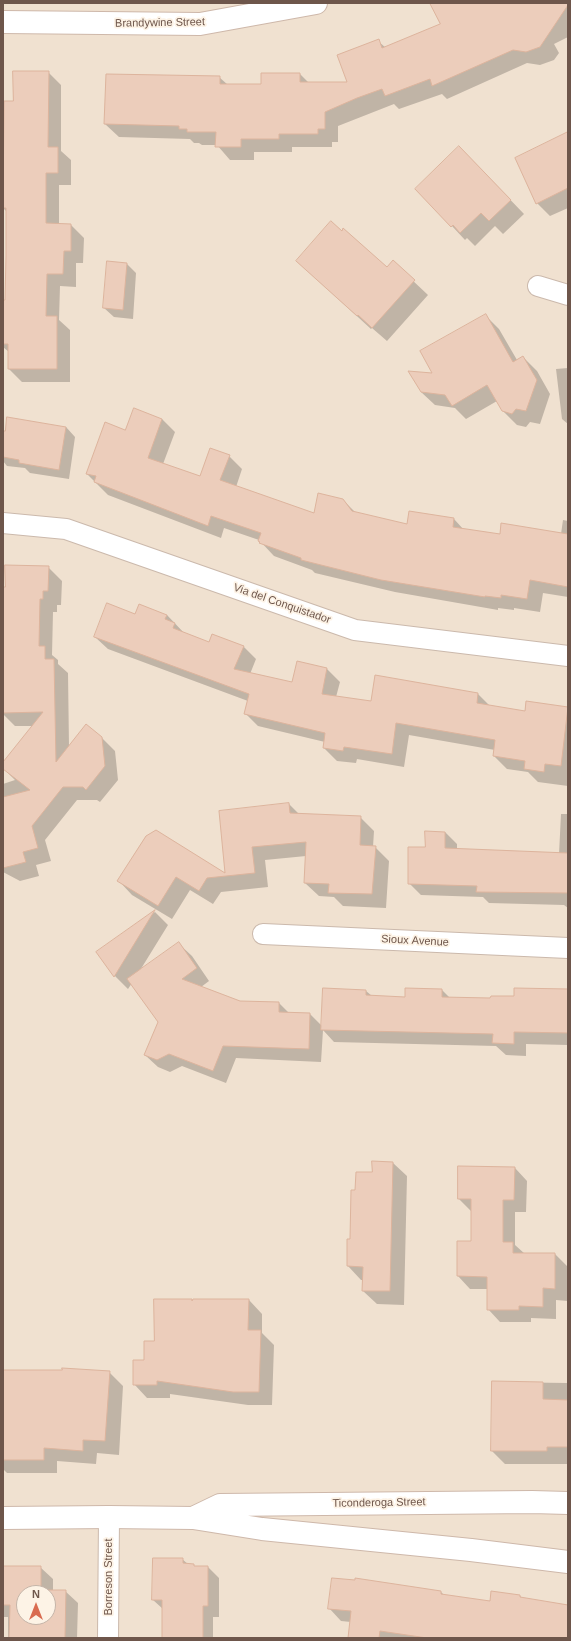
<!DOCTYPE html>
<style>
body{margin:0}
#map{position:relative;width:571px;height:1641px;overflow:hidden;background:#f9efe1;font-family:Arial,sans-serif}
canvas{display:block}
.frame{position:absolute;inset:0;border:4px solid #6e564b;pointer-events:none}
.north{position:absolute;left:16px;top:1585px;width:40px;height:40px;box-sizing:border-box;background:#fdf3e6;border:1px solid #c4b4a8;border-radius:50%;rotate:0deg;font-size:11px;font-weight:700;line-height:16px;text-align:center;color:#6e564b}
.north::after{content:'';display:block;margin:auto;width:14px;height:18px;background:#d96b50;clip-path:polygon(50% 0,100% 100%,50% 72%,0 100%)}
</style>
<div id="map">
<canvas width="571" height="1641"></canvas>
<div class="frame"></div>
<div class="north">N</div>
</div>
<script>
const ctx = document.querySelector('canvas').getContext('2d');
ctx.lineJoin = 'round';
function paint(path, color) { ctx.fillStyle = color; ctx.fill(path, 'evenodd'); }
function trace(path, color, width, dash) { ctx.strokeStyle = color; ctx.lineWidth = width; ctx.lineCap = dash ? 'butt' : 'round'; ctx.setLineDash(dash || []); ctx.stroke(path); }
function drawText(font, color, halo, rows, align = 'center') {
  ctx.font = font + ' Arial,sans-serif'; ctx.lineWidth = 3.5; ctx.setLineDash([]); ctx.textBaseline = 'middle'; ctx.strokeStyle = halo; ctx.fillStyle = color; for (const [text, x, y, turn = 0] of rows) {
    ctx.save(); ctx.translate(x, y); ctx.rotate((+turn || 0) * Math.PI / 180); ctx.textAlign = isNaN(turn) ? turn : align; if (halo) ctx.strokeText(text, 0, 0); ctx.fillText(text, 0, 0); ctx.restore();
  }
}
paint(new Path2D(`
 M 3,3 L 568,3 L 568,1638 L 3,1638 ZM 24,1593 L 48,1593 L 48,1617 L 24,1617 Z`), '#f0e1d0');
paint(new Path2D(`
 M 433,3 L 568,3 L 568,37 L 554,44 L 559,53 L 554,60 L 540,65 L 527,63 L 447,99 L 442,94 L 399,109 L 394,104 L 338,126 L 338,142 L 332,142 L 332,147 L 292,147 L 292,152 L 254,152 L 254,160 L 230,160 L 217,145 L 202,145 L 199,143 L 194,143 L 190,139 L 119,137 L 105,124 L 219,77 L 228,85 L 262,85 L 300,74 L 309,83 L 348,83 L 378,41 L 386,48 L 441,25 Z
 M 48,72 L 61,85 L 61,151 L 71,160 L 71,185 L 59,185 L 59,225 L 71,225 L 84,238 L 83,263 L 76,263 L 76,287 L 60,286 L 59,320 L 70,330 L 70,382 L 22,382 L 9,369 L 9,352 L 3,347 L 3,301 L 6,301 L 7,212 L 3,208 L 3,168 L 5,168 L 14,102 Z
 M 568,136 L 568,208 L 550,216 L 537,203 Z
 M 473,161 L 524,214 L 503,234 L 495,226 L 475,246 L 467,238 L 465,240 L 452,226 Z
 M 297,261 L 387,268 L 393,262 L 428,295 L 387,341 L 372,328 L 371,329 Z
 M 127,264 L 136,273 L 133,319 L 114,317 L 104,308 Z
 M 485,315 L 499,329 L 517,360 L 523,357 L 537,371 L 550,394 L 540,424 L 530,422 L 526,427 L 517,425 L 503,411 L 497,401 L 466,419 L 455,408 L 435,405 L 421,392 L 434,374 Z
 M 568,368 L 568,424 L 562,419 L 556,369 Z
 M 162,419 L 175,432 L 163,464 L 200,478 L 229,456 L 242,469 L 236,487 L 314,514 L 343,500 L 356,513 L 408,525 L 410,512 L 454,519 L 464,530 L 501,536 L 561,534 L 563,520 L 568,521 L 568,597 L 543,593 L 540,612 L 514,608 L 514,610 L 498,608 L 498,610 L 395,592 L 315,573 L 312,570 L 274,556 L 259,540 L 224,528 L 221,538 L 108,495 L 87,474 L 126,431 Z
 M 66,427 L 75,437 L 69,479 L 30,473 L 25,468 L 7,466 L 3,461 L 3,432 Z
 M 48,567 L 62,581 L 61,605 L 57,605 L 57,612 L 53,612 L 52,655 L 58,660 L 58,664 L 68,673 L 69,747 L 101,737 L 115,751 L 118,780 L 100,802 L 97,800 L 77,800 L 45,840 L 51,861 L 36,865 L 39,876 L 20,881 L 3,872 L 3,784 L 15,780 L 3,768 L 3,763 L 34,726 L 15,726 L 3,714 L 3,588 Z
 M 136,615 L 167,615 L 185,634 L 210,644 L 243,646 L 256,659 L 250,674 L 293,683 L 298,662 L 327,669 L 340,682 L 336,697 L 372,702 L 376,677 L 478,694 L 491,707 L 525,712 L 526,702 L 568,708 L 568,786 L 538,782 L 528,772 L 507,769 L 494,756 L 495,750 L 409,735 L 404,767 L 357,759 L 356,763 L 337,761 L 324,748 L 325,742 L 258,726 L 245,713 L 248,701 L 108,649 L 95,637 Z
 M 289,804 L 299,814 L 360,817 L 374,831 L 373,847 L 375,847 L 389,861 L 386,908 L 343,906 L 334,897 L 319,896 L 305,883 L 306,856 L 265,860 L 268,887 L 221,892 L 213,904 L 190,890 L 172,919 L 132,895 L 119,881 L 146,836 L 226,874 Z
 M 561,814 L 568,814 L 568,908 L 564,905 L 489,903 L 483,897 L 421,895 L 409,883 L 426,848 L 426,832 L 445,832 L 457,844 L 457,850 L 559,854 Z
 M 155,912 L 168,925 L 139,972 L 179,944 L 192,956 L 209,981 L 201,987 L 240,1002 L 279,1003 L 289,1013 L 310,1014 L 322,1026 L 323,989 L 366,991 L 372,996 L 406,998 L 442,990 L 450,998 L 491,999 L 568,990 L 568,1045 L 526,1044 L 526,1056 L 506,1055 L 496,1046 L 334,1042 L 323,1030 L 321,1062 L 236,1058 L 226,1083 L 182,1066 L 170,1072 L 158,1067 L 145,1055 L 159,1022 L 132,983 L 128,989 L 115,976 L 98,952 Z
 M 393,1163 L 407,1176 L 404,1305 L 377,1304 L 363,1291 L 364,1280 L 361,1280 L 348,1266 L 356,1191 Z
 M 515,1168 L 527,1181 L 526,1212 L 515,1212 L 515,1245 L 525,1254 L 555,1254 L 568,1267 L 568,1301 L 556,1300 L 556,1319 L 531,1318 L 531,1322 L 500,1322 L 488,1309 L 488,1289 L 470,1289 L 458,1276 L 472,1242 L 471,1211 L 459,1199 Z
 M 249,1300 L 262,1314 L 262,1333 L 274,1345 L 272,1405 L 248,1405 L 170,1394 L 170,1398 L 147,1398 L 134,1384 L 155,1342 Z
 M 3,1371 L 109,1372 L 123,1386 L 119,1455 L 97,1453 L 96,1464 L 57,1461 L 57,1473 L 7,1473 L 3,1469 Z
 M 493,1382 L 568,1383 L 568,1464 L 505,1464 L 492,1451 Z
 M 182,1559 L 189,1565 L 193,1565 L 196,1567 L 208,1567 L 219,1578 L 219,1617 L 213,1617 L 213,1638 L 163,1638 L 163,1609 L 153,1600 Z
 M 3,1567 L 40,1567 L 53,1579 L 53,1591 L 65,1591 L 78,1603 L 77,1638 L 8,1638 L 8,1617 L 3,1617 ZM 24,1593 L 48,1593 L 48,1617 L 24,1617 Z
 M 441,1592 L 445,1596 L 490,1603 L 520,1596 L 523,1599 L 568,1606 L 568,1638 L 349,1638 L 351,1622 L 341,1621 L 329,1608 Z`), '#0003');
const building = new Path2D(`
 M 430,3 L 568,3 L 568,5 L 540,47 L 526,52 L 513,50 L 432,86 L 430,79 L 385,96 L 382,89 L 357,98 L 325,112 L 325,129 L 318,129 L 318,134 L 279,134 L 279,139 L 241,139 L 241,147 L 215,147 L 216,132 L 187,132 L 187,129 L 179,129 L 179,126 L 104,124 L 106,74 L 220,76 L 220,84 L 261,84 L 261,73 L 300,73 L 300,82 L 347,82 L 337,55 L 379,39 L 382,48 L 440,24 Z
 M 13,71 L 49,71 L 48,147 L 58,147 L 58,173 L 46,173 L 46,223 L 71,224 L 71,251 L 64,251 L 63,274 L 47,274 L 46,316 L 57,316 L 57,369 L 8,369 L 8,344 L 3,344 L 3,300 L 5,300 L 6,256 L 6,208 L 3,208 L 4,101 L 13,101 Z
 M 568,132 L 568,188 L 536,204 L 515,158 Z
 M 459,146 L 511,200 L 489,221 L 481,213 L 460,233 L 453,225 L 451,227 L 415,189 Z
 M 331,221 L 342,231 L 343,228 L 387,267 L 393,260 L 415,280 L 372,328 L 358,315 L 357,316 L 296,261 Z
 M 107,261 L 127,263 L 123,310 L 103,308 Z
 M 486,314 L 513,362 L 523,356 L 537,380 L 526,411 L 516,409 L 512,414 L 502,411 L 487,385 L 452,406 L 445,395 L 421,392 L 408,371 L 432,373 L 420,351 Z
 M 134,408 L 162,419 L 148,458 L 200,476 L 210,448 L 230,455 L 220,480 L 314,513 L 318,493 L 343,499 L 352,511 L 407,524 L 409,511 L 454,518 L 453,527 L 500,534 L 501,523 L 568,534 L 568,587 L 530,580 L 527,599 L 501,595 L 501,598 L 485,596 L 485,597 L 381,580 L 301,560 L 301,558 L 259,543 L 260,542 L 258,541 L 261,533 L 211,516 L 208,526 L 94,482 L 96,476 L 86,474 L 105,422 L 125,430 Z
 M 7,417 L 66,427 L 59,470 L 19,463 L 19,460 L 3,457 L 3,431 L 5,431 Z
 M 5,565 L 49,566 L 48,591 L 43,591 L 43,599 L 40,599 L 39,646 L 45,646 L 45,659 L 54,659 L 56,762 L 86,724 L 102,737 L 105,766 L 86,790 L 83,787 L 63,787 L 32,826 L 38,848 L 23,852 L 26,862 L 3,868 L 3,797 L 30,790 L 3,769 L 3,762 L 43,712 L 3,713 L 3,587 L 5,587 Z
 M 107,603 L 135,614 L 139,604 L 167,615 L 165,619 L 175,623 L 173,628 L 209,642 L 212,634 L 244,646 L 234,669 L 292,682 L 297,661 L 327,668 L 322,694 L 371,701 L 375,675 L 478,693 L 477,703 L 525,711 L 526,701 L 568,707 L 561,766 L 545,764 L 544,772 L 524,769 L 525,761 L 493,756 L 495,740 L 396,723 L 392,754 L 344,747 L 343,751 L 323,748 L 325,733 L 244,714 L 249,694 L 94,637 Z
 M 289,803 L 290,813 L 361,816 L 360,845 L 376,846 L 372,894 L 328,893 L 329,884 L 304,883 L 306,842 L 252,847 L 255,873 L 207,878 L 199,891 L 176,877 L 158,906 L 117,881 L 146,836 L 156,830 L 225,873 L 219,811 Z
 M 425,831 L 445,832 L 445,848 L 568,853 L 568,893 L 476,892 L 477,886 L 408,884 L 408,847 L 425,847 Z
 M 155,910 L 114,977 L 96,952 Z
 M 179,942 L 197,968 L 182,979 L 240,1001 L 279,1002 L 279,1012 L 310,1013 L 309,1049 L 223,1046 L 213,1071 L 169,1054 L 157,1060 L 144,1055 L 158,1022 L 127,979 Z
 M 323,988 L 366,990 L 366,995 L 405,997 L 405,988 L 442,989 L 442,997 L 490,998 L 491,996 L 514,996 L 514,988 L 568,989 L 568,1033 L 514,1032 L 514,1044 L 492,1043 L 493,1034 L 321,1030 Z
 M 372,1161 L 393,1162 L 390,1291 L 362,1291 L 363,1267 L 347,1266 L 347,1239 L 350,1239 L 351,1190 L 355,1190 L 356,1172 L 372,1172 Z
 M 458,1166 L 515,1167 L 514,1200 L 503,1200 L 503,1242 L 513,1242 L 513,1253 L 555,1253 L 555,1289 L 543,1288 L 543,1307 L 519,1306 L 519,1310 L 487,1310 L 487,1277 L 457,1276 L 457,1241 L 471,1241 L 471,1199 L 458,1199 Z
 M 154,1299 L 192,1299 L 192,1301 L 193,1299 L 249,1299 L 248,1330 L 261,1330 L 259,1392 L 233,1392 L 157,1381 L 157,1385 L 133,1385 L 133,1360 L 144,1360 L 144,1341 L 154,1341 Z
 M 62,1368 L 110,1371 L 105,1441 L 83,1440 L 83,1451 L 44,1448 L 44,1460 L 3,1460 L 3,1370 L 62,1370 Z
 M 492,1381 L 543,1382 L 543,1399 L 568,1400 L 568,1447 L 547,1447 L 547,1451 L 491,1451 Z
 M 153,1558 L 183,1558 L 183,1563 L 194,1564 L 194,1566 L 208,1566 L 208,1606 L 203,1606 L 203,1638 L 162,1638 L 162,1600 L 152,1600 Z
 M 3,1566 L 41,1566 L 41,1590 L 66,1590 L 65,1638 L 9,1638 L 10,1605 L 3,1605 ZM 24,1593 L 48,1593 L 48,1617 L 24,1617 Z
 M 332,1578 L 355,1580 L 355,1578 L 441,1591 L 441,1594 L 490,1601 L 491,1591 L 520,1595 L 520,1597 L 568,1605 L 568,1638 L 427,1638 L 380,1631 L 379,1638 L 348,1638 L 351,1611 L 328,1609 Z`);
paint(building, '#eccdbb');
trace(building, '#ddb49d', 1);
const street = new Path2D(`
 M 538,286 L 568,295
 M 3,523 L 66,529 L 355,630 L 568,656
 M 263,934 L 568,948
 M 108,1638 L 109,1517`);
const secondary = new Path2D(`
 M 3,22 L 200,24 L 316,3
 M 3,1518 L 109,1517 L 193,1518 L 262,1529 L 471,1550 L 568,1562
 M 193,1518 L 220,1505 L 532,1502 L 568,1503`);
trace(street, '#cbb9ac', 22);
trace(secondary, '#ceb8aa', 24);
trace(street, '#fff', 20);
trace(secondary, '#fff', 22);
drawText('11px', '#6e564b', '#fdf3e6', [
 ["Brandywine Street",160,23,-1],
 ["Via del Conquistador",282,604,19],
 ["Sioux Avenue",415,941,3],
 ["Ticonderoga Street",379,1503,-1],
 ["Borreson Street",109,1577,-90]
]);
</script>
